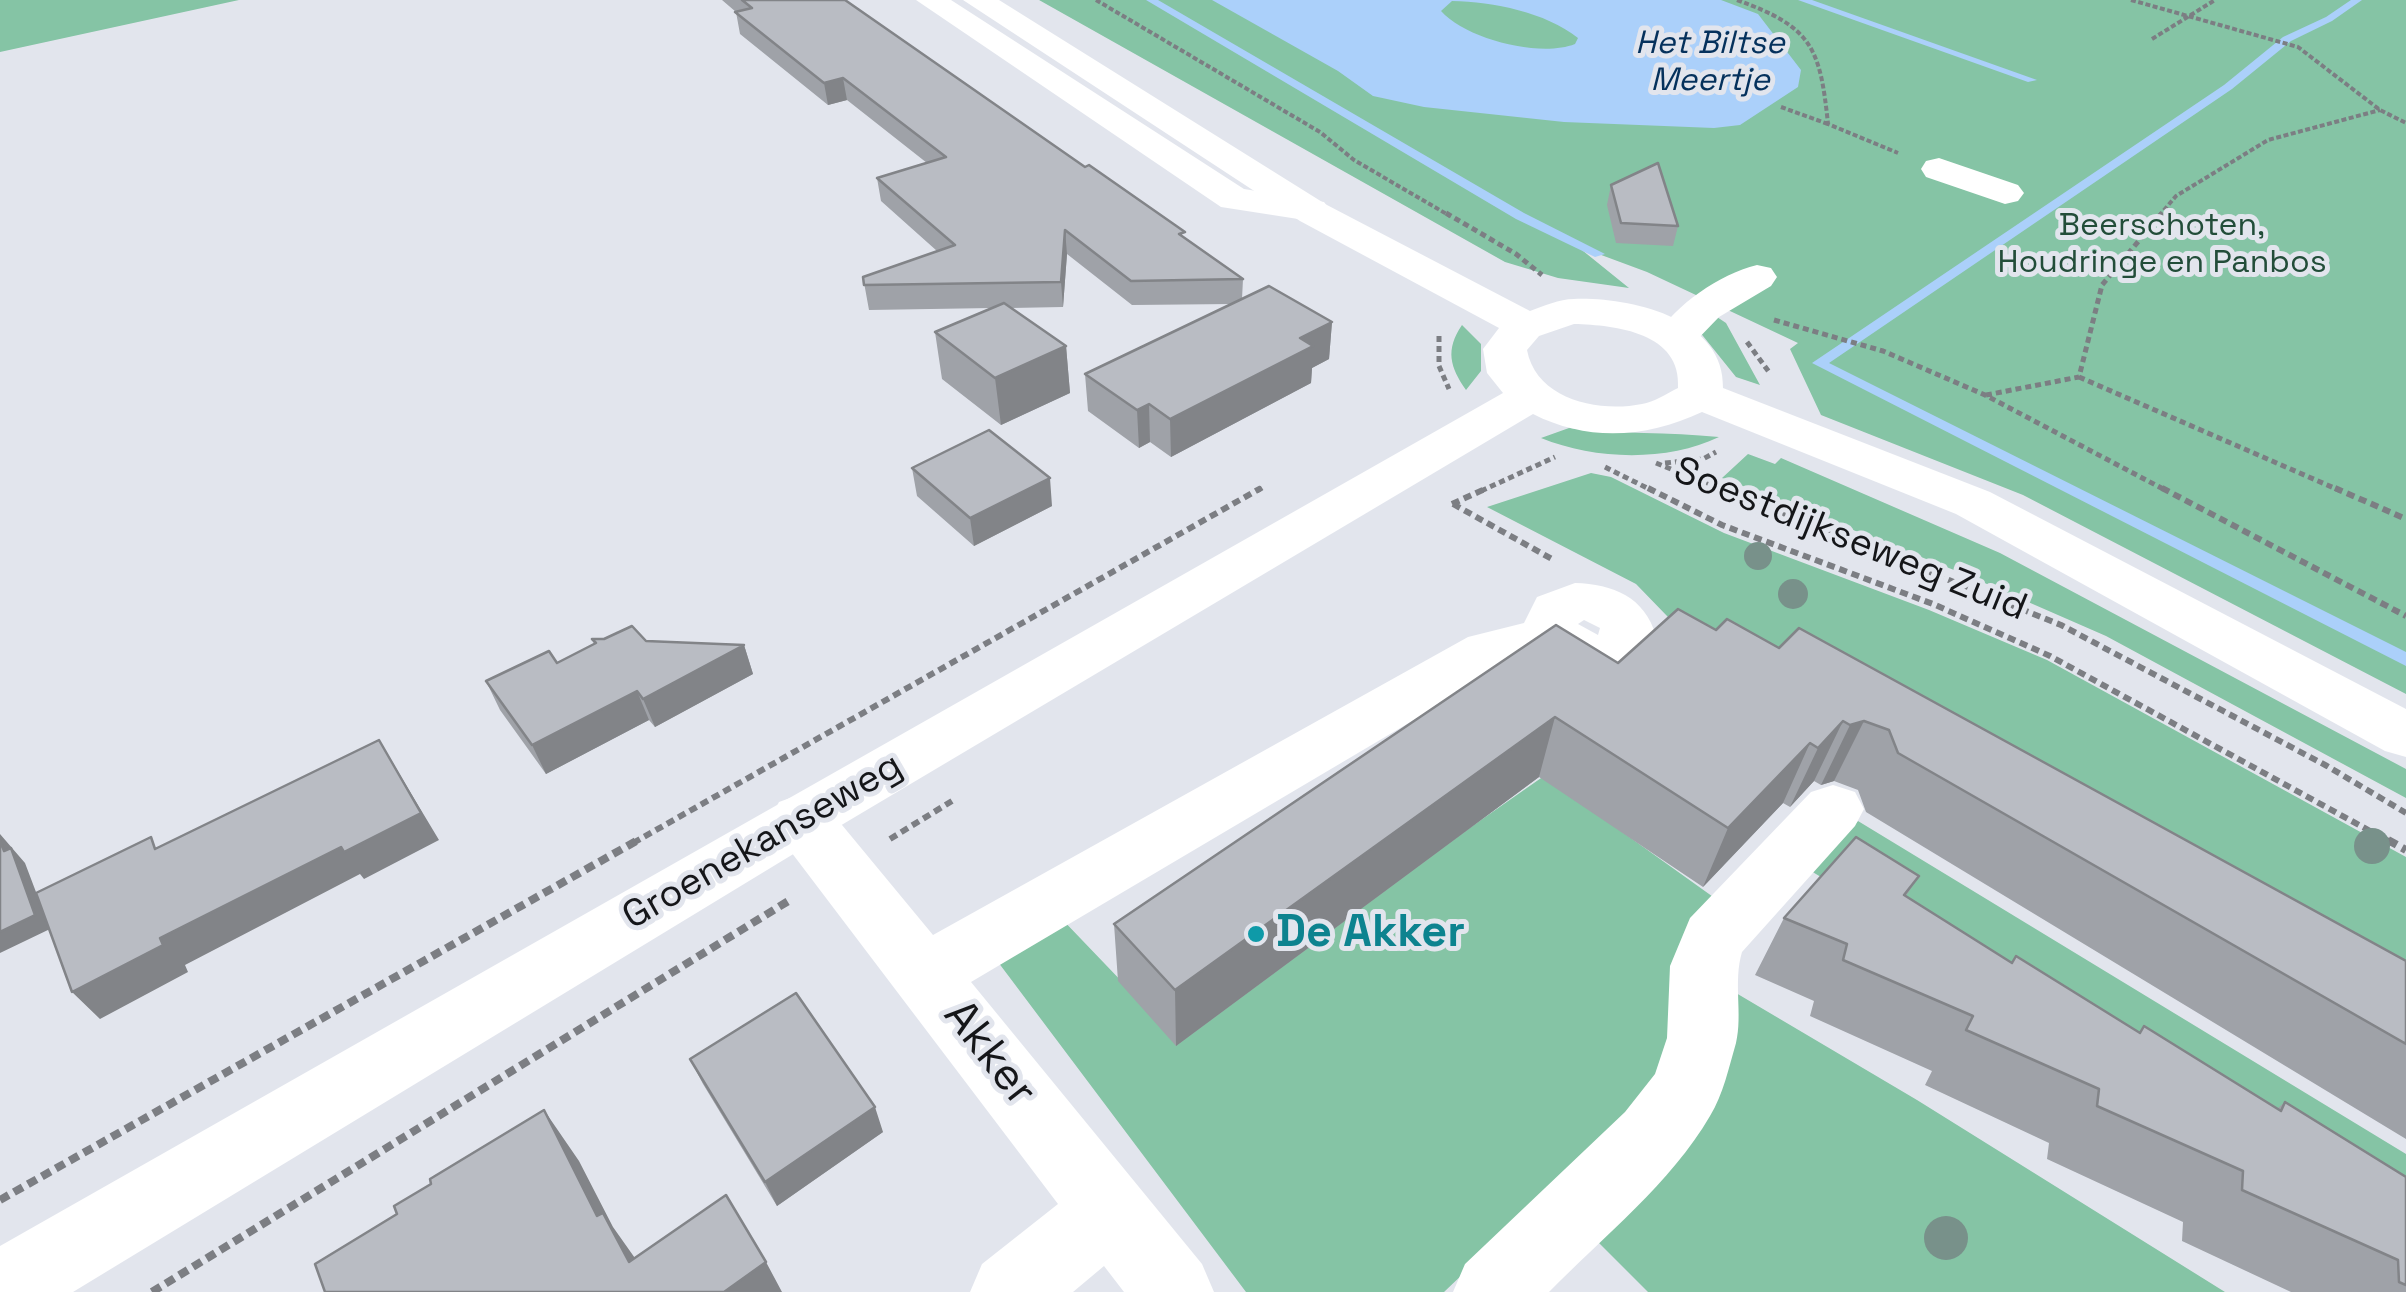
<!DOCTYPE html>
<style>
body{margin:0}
canvas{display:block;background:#e2e5ed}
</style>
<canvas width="2406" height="1292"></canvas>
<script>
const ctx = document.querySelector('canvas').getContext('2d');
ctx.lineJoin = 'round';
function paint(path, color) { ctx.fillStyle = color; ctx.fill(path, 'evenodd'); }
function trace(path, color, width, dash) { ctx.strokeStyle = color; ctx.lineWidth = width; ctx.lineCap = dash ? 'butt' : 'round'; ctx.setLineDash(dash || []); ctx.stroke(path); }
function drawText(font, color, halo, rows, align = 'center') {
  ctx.font = font + ' "Space Grotesk",sans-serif'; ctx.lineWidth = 10; ctx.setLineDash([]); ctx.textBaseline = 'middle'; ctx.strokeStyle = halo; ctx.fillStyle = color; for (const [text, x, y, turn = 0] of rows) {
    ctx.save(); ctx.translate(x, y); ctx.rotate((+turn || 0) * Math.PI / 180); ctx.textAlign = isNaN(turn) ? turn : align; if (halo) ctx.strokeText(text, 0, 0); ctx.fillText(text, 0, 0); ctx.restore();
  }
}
paint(new Path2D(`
 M 0,0 L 239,0 L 0,52 Z
 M 1039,0 L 2406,0 L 2406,694 L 2023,495 L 1821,415 L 1790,349 L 1798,343 L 1647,272 L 1577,246 L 1629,288 L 1558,278 L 1505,262 Z
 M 1714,315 L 1726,323 L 1760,385 L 1736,377 L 1699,331 Z
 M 1462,325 L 1481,344 L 1481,371 L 1466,390 C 1450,367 1445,350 1462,325 Z
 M 1569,428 C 1619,434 1668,432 1719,437 C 1667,462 1595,460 1541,438 Z
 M 1748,454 L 1775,464 L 1781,458 L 2000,553 L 2406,769 L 2406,798 L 2106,636 L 1964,574 L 1722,478 Z
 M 1591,473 L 1611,477 L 1724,533 L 1929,610 L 2047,660 L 2406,857 L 2406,1029 L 1677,653 L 1668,617 L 1636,584 L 1487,507 Z
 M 1544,776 L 1723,904 L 1661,1074 L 1633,1112 L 1444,1292 L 1246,1292 L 992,954 L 1059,916 L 1173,1035 Z
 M 1858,821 L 2406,1154 L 2406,1231 L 1811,871 Z
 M 1736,993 L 1917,1100 L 2225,1292 L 1648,1292 L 1590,1234 Z`), '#85c4a5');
paint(new Path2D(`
 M 1212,0 L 1721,0 L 1758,14 L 1801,70 L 1798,87 L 1740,125 L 1714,128 L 1564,122 L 1424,107 L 1373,96 L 1338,71 ZM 1452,1 C 1494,2 1545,12 1578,38 L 1575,44 C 1540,58 1466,39 1441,11 Z`), '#abd0fa');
paint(new Path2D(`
 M 1146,0 L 1158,0 L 1524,213 L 1605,254 L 1595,257 L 1516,219 Z
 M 1798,0 L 1812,0 L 2037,80 L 2028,82 Z
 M 2351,0 L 2362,0 L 2332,21 L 2291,41 L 2232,89 L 1829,363 L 2406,652 L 2406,666 L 1812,363 L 2224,85 L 2283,37 L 2326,17 Z`), '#abd0fa');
trace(new Path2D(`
 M 1096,0 L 1320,132 L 1354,160 L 1450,216
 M 1737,0 C 1812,27 1820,47 1828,124 L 1898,153
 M 2131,0 L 2298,47 L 2380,110 L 2406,123
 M 2152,39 L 2215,0
 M 1781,107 L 1828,124
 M 2159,216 L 2176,196 L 2268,140 L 2380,110`), '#7c7e83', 4, [5, 2.5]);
trace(new Path2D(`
 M 1446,213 L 1516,254 L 1542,275
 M 1774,320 L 1883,351 L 1985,395 L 2167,491
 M 1439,336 L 1439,366 L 1449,389
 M 1747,342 L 1769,372
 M 2079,377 L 2341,491
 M 1986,395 L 2079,377 L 2102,285 L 2162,213
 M 1656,463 L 1725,491
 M 1665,463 L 1703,459 L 1716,452
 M 1605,467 L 1653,491
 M 1257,491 L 1265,486
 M 1481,491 L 1555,457`), '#7c7e83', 5, [6, 4]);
trace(new Path2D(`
 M 1648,488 L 1722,525 L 1933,604 L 2050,656 L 2392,843
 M 1719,488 L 2061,625 L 2327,766 L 2406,813
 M 2162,488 L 2406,616
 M 2335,488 L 2406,519
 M 1452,504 L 1487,488
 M 1453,504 L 1552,559
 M 890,839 L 952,801
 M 633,843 L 1261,488`), '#7c7e83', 6, [8, 5]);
trace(new Path2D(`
 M 2388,840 L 2406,850
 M 0,1200 L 638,840
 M 152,1292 L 790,900`), '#7c7e83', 8, [10, 6]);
paint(new Path2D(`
 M 916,0 L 951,0 L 1244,189 L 1324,202 L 1330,210 L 1324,218 L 1311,221 L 1221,207 Z
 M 1939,158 L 2018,185 L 2024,193 L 2018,201 L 2005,204 L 1926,177 L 1921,169 L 1926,161 Z
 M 1757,265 L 1771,268 L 1777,277 L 1771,286 L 1719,317 L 1691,346 L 1676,350 L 1661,346 L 1655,337 C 1677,304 1718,275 1757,265 Z
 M 1575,583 C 1613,584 1645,597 1656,636 C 1630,681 1587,685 1544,656 L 1505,666 L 971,982 L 1202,1264 L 1214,1292 L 1124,1292 L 1104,1266 L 1073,1292 L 970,1292 L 982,1264 L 1058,1204 L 779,836 L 770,819 L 779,802 L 801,794 L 823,802 L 933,935 L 1468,637 L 1524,623 L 1537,597 ZM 1584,620 L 1600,628 L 1598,635 L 1578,624 Z
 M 1833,785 L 1855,792 L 1864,809 L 1855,826 L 1742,952 C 1733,982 1743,1014 1736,1043 C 1729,1067 1723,1095 1710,1116 C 1671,1183 1603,1237 1549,1292 L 1453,1292 L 1465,1264 L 1625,1112 L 1655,1074 L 1667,1038 L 1670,966 L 1690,918 L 1811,792 Z`), '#fff');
paint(new Path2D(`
 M 963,0 L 999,0 L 1327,205 L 1530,311 C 1544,306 1559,299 1574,299 C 1630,297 1725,318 1723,388 L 1990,492 L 2406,709 L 2406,757 L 2385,751 L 1956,514 L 1702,412 C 1647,438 1588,442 1533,414 L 823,836 L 73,1292 L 0,1292 L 0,1246 L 1503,393 L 1487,373 L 1483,349 L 1499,328 L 1300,221 ZM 1574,324 C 1616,325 1682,333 1678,388 C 1666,394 1654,402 1642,404 C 1598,413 1536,399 1527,350 L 1539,336 Z`), '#fff');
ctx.fillStyle = '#78918a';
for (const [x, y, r] of [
 [1758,556,14],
 [1793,594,15],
 [2372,846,18],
 [1946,1238,22]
]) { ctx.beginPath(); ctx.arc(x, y, r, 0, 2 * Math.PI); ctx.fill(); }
paint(new Path2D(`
 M 722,0 L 845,0 L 1243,279 L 1242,299 L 1332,322 L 1329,359 L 1312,368 L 1311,383 L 1171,457 L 1150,442 L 1139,448 L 1088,411 L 1085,374 L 1232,304 L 1132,305 L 1067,254 L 1063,307 L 1011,308 L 1066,346 L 1070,393 L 1001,425 L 942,379 L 935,332 L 992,308 L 869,310 L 863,277 L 937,251 L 881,201 L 877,178 L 927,163 L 847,100 L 828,105 L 740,34 L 736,12 Z
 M 1611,185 L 1678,226 L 1673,246 L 1616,243 L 1607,205 Z
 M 912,468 L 1052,506 L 974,546 L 917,496 Z
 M 1716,630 L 1779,648 L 2406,961 L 2406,1139 L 1866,812 L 1858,790 L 1834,781 L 1821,785 L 1814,781 L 1790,807 L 1783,803 L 1703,887 L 1539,777 L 1176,1046 L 1118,981 L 1114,924 L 1618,663 Z
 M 592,639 L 744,645 L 753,674 L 655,727 L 649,720 L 546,774 L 500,710 L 486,681 L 557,663 L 594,644 Z
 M 1919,876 L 1906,896 L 2011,962 L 2016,956 L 2139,1032 L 2144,1026 L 2278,1108 L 2285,1102 L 2406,1177 L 2406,1292 L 2291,1292 L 2182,1241 L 2183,1222 L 2047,1159 L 2049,1143 L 1925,1085 L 1932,1071 L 1810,1016 L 1814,1001 L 1755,975 L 1784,918 Z
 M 690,1059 L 883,1132 L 777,1206 L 703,1084 Z`), '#9fa2a8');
paint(new Path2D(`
 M 843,78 L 847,100 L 828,105 L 824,83 Z
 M 1065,230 L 1067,254 L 1063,307 L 1061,282 Z
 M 1332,322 L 1329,359 L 1312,368 L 1311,383 L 1171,457 L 1170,419 L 1300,338 Z
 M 1066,346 L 1070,393 L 1001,425 L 995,378 Z
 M 1149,404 L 1150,442 L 1139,448 L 1137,410 Z
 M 1050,478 L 1052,506 L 974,546 L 970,518 Z
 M 744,645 L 753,674 L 655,727 L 643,699 Z
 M 637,691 L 649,720 L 546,774 L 532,745 Z
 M 1555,717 L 1539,777 L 1176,1046 L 1175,990 Z
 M 1843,721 L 1814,781 L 1790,807 L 1818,748 Z
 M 1864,721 L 1834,781 L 1821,785 L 1850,725 Z
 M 379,740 L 439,840 L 364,879 L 360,874 L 185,965 L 188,972 L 100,1019 L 72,992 L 160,938 L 341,847 Z
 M 1810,743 L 1783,803 L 1703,887 L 1728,828 Z
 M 0,834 L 25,863 L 50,929 L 0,953 Z
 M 875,1107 L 883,1132 L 777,1206 L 765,1182 Z
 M 544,1110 L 579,1161 L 613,1227 L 637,1261 L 650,1292 L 597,1216 Z
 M 766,1262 L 782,1292 L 724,1292 Z`), '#828488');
const building = new Path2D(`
 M 742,0 L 845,0 L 1085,167 L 1089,165 L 1185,232 L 1179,234 L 1243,279 L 1131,281 L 1065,230 L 1061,282 L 864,285 L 863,277 L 955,245 L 877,178 L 946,157 L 843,78 L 824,83 L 735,12 L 752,8 Z
 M 1658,163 L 1678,226 L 1621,223 L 1611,185 Z
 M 1269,286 L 1332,322 L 1300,338 L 1313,346 L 1170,419 L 1149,404 L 1137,410 L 1085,374 Z
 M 1004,303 L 1066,346 L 995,378 L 935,332 Z
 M 989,430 L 1050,478 L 970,518 L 912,468 Z
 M 1678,609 L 1716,630 L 1727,619 L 1779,648 L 1799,628 L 2406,961 L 2406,1044 L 1898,753 L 1889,730 L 1864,721 L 1850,725 L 1843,721 L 1818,748 L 1810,743 L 1728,828 L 1555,717 L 1175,990 L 1114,924 L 1556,625 L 1618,663 Z
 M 632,626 L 646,641 L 744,645 L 643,699 L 637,691 L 532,745 L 486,681 L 549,651 L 557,663 L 596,643 L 592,639 L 604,639 Z
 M 379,740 L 421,813 L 344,852 L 341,847 L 160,938 L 163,945 L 72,992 L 36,893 L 151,837 L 155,849 Z
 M 1856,837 L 1919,876 L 1904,895 L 2012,963 L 2016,956 L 2140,1033 L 2144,1026 L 2281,1111 L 2285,1102 L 2406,1177 L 2406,1285 L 2399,1282 L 2398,1260 L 2242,1190 L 2243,1171 L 2097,1106 L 2099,1089 L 1966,1030 L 1973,1016 L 1843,960 L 1847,944 L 1784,918 Z
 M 0,840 L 4,851 L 11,848 L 35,915 L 0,932 Z
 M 796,993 L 875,1107 L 765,1182 L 690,1059 Z
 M 544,1110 L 597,1216 L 603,1213 L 629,1262 L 726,1195 L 766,1262 L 724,1292 L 325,1292 L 315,1264 L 397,1214 L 394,1206 L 431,1184 L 430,1179 Z`);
paint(building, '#b9bcc3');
trace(building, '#828488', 2.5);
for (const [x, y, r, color] of [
 [1256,934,10,"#0f9aa8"]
]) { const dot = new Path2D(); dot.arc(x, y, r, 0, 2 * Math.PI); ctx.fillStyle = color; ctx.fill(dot); trace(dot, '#e2e5ed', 4); }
drawText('italic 32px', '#05315c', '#e2e5ed', [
 ["Het Biltse",1710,44],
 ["Meertje",1710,81]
]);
drawText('32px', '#224d39', '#e2e5ed', [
 ["Beerschoten,",2162,226],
 ["Houdringe en Panbos",2162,263]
]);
drawText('38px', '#151619', '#e2e5ed', [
 ["Soestdijkseweg Zuid",1850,540,22],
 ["Groenekanseweg",763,842,-30]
]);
drawText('bold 45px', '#0d838f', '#e2e5ed', [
 ["De Akker",1276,934]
], 'left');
drawText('45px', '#151619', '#e2e5ed', [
 ["Akker",989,1054,52]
]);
</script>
